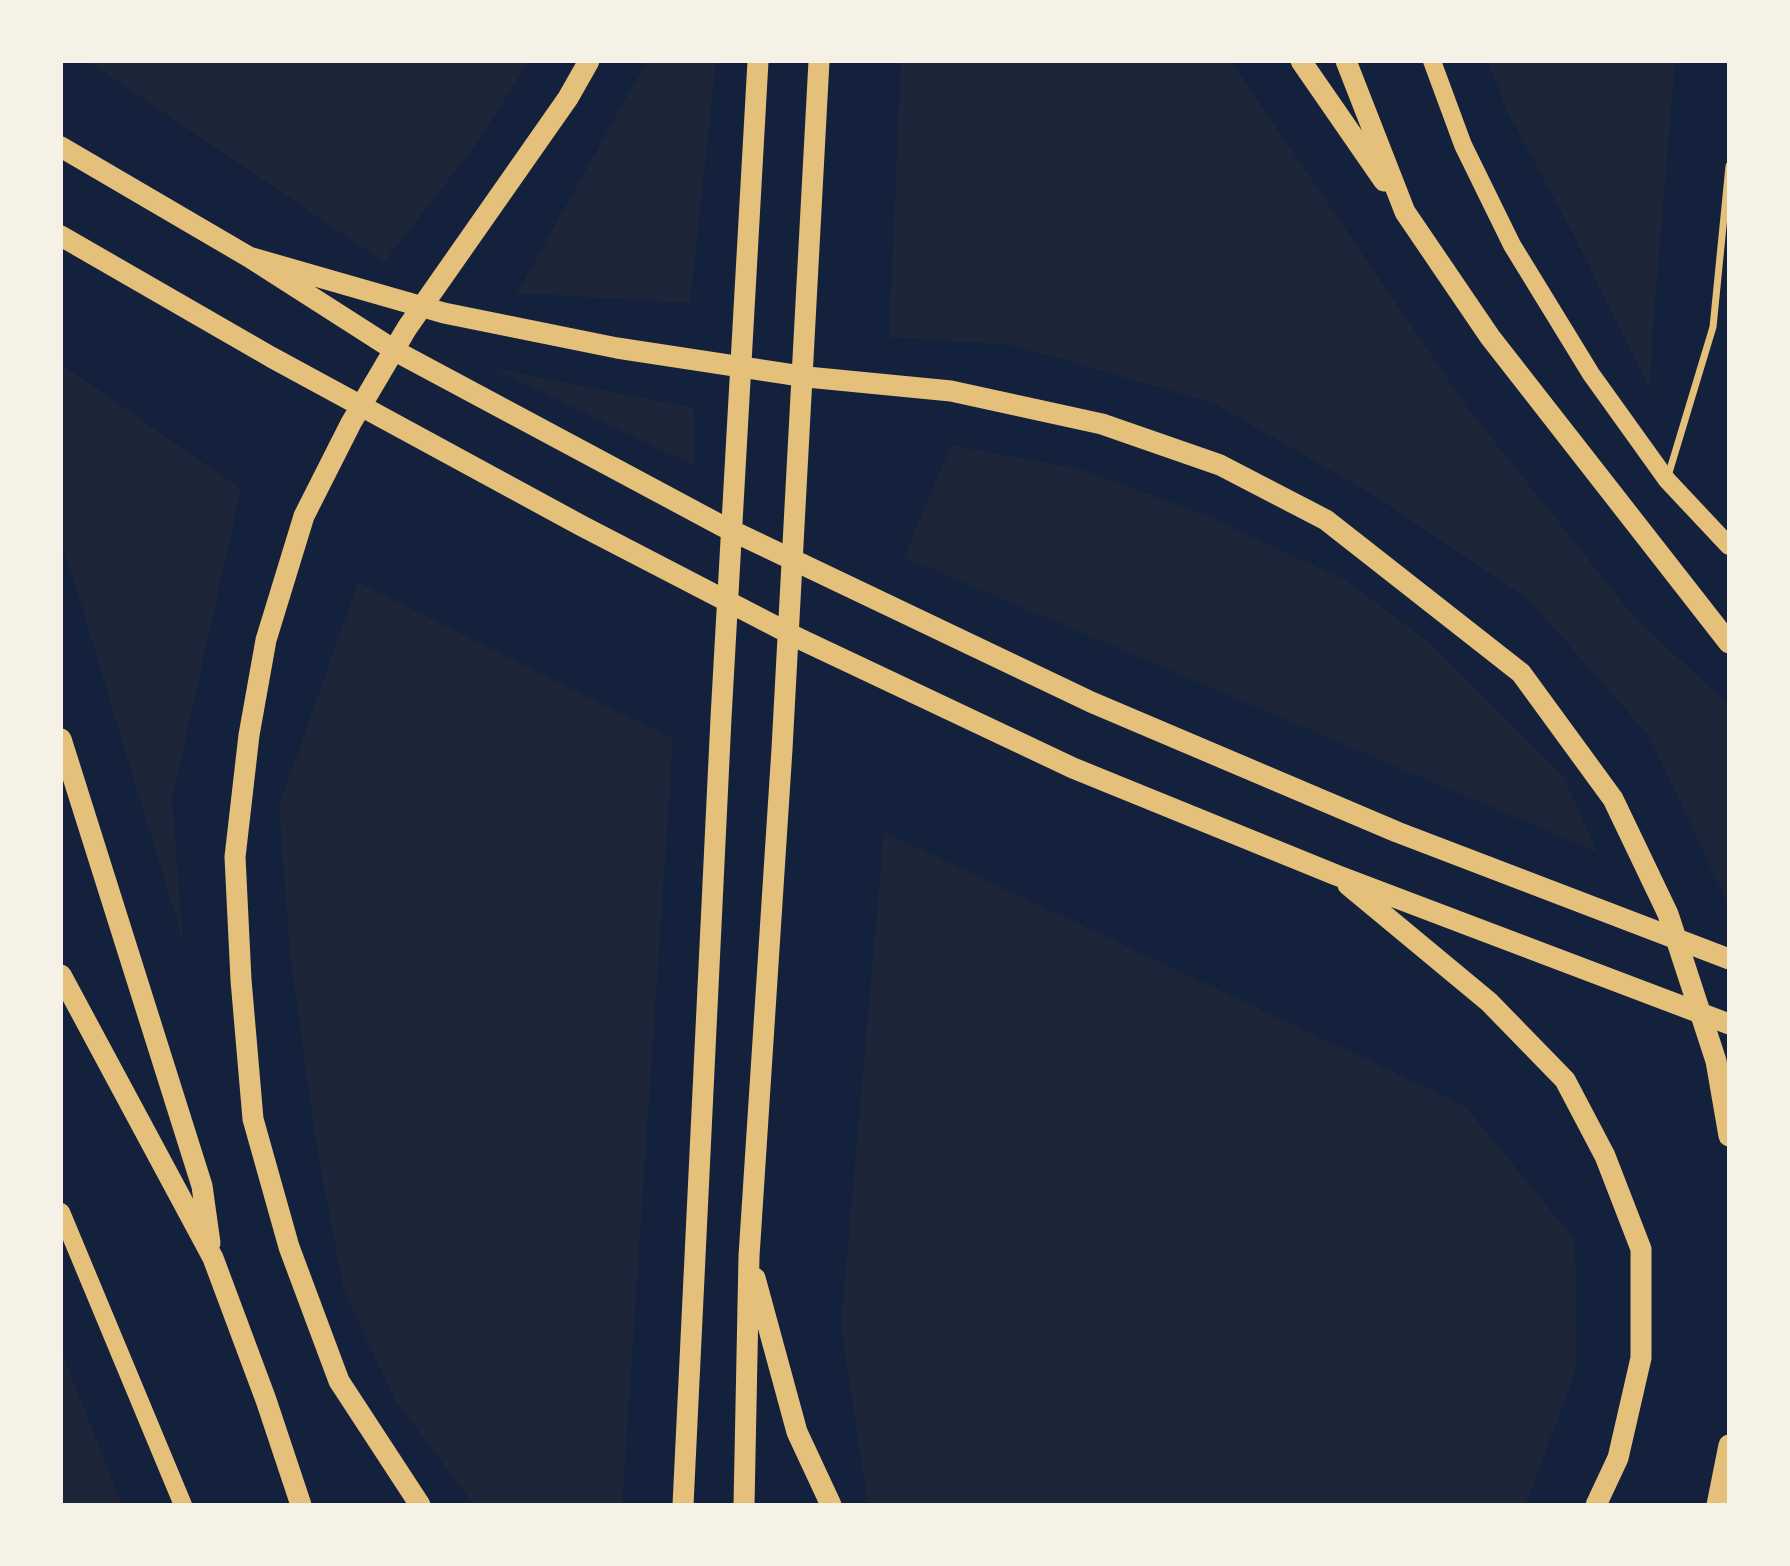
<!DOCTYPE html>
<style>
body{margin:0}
#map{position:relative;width:1790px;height:1566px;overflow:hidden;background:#14213d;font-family:Literata,serif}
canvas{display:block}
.frame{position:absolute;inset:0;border:63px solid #f6f1e7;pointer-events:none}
</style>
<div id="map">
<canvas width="1790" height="1566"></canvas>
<div class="frame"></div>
</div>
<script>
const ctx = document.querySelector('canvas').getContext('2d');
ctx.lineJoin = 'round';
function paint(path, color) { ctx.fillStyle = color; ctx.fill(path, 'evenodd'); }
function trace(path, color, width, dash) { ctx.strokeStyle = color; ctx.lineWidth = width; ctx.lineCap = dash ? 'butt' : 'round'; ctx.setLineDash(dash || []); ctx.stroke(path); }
paint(new Path2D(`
 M 88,61 L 529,61 L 475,146 L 384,262 Z
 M 647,61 L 716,61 L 690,303 L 517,293 Z
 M 901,61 L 1231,61 L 1466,406 L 1635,618 L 1729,705 L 1729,906 L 1649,736 L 1530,601 L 1375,496 L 1213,403 L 1013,345 L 889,337 Z
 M 1488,61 L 1675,61 L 1653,326 L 1650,389 L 1577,241 L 1506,109 Z
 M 61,364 L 241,489 L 172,800 L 183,941 L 61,539 Z
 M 492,368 L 693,408 L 695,466 Z
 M 951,445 L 1079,469 L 1201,513 L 1345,580 L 1434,646 L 1564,777 L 1597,852 L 904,557 Z
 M 358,582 L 673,739 L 622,1505 L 474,1505 L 396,1401 L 344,1291 L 316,1143 L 290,954 L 279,806 Z
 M 884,832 L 1465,1106 L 1575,1240 L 1577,1367 L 1528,1499 L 1523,1505 L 872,1505 L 867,1500 L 841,1325 Z
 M 61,1350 L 122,1505 L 61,1505 Z`), '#1d2539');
trace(new Path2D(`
 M 1668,476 L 1713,327 L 1729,166`), '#e5c07b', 7);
trace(new Path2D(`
 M 1432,61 L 1463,145 L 1512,245 L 1591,374 L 1667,480 L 1729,546
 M 61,1212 L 183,1505`), '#e5c07b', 18);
trace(new Path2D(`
 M 1301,61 L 1384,181
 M 1346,61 L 1405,212 L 1490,337 L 1729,643
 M 61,147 L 249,257 L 399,353 L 722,526 L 1091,702 L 1397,832 L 1729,959
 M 61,236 L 271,357 L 582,526 L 800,639 L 1073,768 L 1336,875 L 1729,1024
 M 249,257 L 444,313 L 617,348 L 807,377 L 951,391 L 1102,424 L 1220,465 L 1326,520 L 1521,673 L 1613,799 L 1668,914 L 1716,1061 L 1729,1136
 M 61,739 L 202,1186 L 210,1243
 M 1348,885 L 1489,1002 L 1565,1080 L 1605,1156 L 1641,1249 L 1641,1358 L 1618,1458 L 1596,1505
 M 61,975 L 213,1258 L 266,1400 L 301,1505
 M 755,1278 L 797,1432 L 831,1505
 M 420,1505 L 339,1381 L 289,1247 L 253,1119 L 241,980 L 235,857 L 249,735 L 266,640 L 304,516 L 351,423 L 407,328 L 568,98 L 589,61
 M 683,1505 L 721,718 L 758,61
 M 744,1505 L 749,1256 L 782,749 L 819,61
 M 1717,1505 L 1729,1445`), '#e5c07b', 21);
</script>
